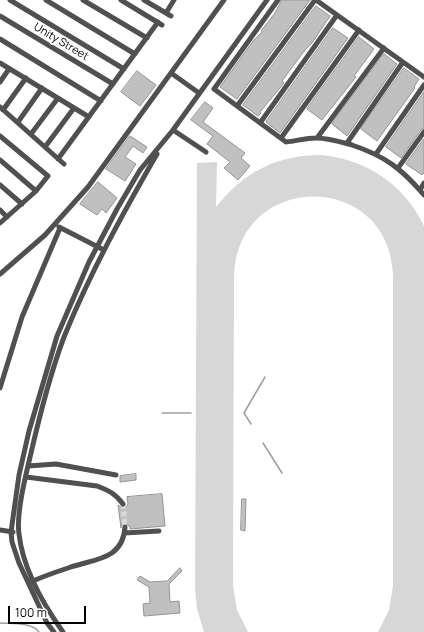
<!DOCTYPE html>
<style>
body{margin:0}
#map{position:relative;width:424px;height:632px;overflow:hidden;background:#fff;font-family:Manrope,sans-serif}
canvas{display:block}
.scale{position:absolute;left:8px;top:606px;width:78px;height:18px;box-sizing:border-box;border:2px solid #000;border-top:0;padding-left:5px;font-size:12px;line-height:14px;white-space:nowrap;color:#000;-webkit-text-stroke:3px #fff;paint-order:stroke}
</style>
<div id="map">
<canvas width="424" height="632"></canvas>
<div class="scale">100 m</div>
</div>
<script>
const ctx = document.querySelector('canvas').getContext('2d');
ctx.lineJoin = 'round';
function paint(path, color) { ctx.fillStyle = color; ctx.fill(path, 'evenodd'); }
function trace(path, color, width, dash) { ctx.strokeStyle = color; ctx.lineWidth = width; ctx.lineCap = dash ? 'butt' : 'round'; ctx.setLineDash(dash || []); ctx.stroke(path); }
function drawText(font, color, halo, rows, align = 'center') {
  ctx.font = font + ' Manrope,sans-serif'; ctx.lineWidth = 3; ctx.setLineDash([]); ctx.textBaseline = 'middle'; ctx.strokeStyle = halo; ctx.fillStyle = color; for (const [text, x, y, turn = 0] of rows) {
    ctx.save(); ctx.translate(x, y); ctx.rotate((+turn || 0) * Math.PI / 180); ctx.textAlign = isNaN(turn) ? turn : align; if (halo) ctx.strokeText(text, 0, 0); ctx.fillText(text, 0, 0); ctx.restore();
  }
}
paint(new Path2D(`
 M 322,155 C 367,160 404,184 424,226 L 424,632 L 378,632 L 389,610 L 393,586 L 393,275 C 389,171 239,170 234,275 L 233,586 L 237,610 L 248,632 L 204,632 L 197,609 L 195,589 L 197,163 L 217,162 L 216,207 C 244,172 276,155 322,155 Z`), '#d7d7d7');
trace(new Path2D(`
 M 162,413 L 191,413
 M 251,424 L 244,413 L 265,377
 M 263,443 L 282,473
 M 0,623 C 12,624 31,622 39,632`), '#9e9e9e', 1.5);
const building = new Path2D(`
 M 282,0 L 310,0 L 237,99 L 220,87 L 253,41 L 262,32 L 261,31 L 275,13 Z
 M 316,6 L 330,16 L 312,43 L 305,50 L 282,81 L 284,83 L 260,112 L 261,113 L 258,116 L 243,105 Z
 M 333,28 L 348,38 L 280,133 L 266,122 Z
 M 359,37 L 374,49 L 354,76 L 356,77 L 322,120 L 307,109 Z
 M 384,54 L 397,64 L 347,136 L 332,124 Z
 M 404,68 L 419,79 L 414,87 L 415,88 L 377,141 L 361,129 Z
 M 137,71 L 156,85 L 140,106 L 121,92 Z
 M 424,92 L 424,128 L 421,130 L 401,158 L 386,147 Z
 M 205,102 L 213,108 L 203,122 L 245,153 L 241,158 L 250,166 L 238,180 L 224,168 L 230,162 L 207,144 L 213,136 L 191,120 Z
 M 130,136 L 147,147 L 143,153 L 133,146 L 125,157 L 136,164 L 125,181 L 106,169 Z
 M 424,139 L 424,173 L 422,175 L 406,164 Z
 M 98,182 L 117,198 L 106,213 L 102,209 L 97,215 L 80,204 Z
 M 136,474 L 136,480 L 120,482 L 120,476 Z
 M 162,494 L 165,526 L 130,529 L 130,527 L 125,523 L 122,524 L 121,528 L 118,505 L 122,508 L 126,507 L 128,504 L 127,497 Z
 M 242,499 L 246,499 L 245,531 L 241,530 Z
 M 180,568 L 182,571 L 169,584 L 170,602 L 179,601 L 180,613 L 144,616 L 143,604 L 150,603 L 149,587 L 137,580 L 140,576 L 150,582 L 167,581 Z`);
paint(building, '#c0c0c0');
trace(building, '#949494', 1);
trace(new Path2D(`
 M 123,504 L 125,527`), '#d9d9d9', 5, [5, 2.5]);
trace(new Path2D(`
 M 10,0 L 124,69
 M 46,0 L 135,54
 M 83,0 L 147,38
 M 121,0 L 162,25
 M 144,0 L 171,16
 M 278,0 L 214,89 L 286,142 C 296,141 306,138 316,138 C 328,138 341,142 352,145 C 385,156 402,169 424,195
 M 316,0 L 424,77
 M 166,13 L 174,0
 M 0,16 L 113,84
 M 0,39 L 101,101
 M 0,63 L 89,117
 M 171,73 L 199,93
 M 0,82 L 9,69
 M 237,106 L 315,0
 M 0,107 L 64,164
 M 3,110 L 26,78
 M 18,122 L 42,88
 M 260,123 L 337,15
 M 173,130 L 206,152
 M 31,134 L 58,98
 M 0,136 L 48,176 L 36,191 L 0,223
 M 281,138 L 359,30
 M 317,138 L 384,48
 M 347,143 L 403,62
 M 45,147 L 74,108
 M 376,154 L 424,85
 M 58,159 L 158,22
 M 0,160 L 36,191
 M 398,168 L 424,132
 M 0,185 L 22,204
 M 420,190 L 424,183
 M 0,210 L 7,217
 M 59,227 L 104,250
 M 0,274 L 45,235 L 88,187 L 224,0
 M 0,388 L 22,317 L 60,228
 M 28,466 L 56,464 L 116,475
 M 26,477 L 97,486 C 108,490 116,494 123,504
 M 0,530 L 13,532
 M 124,533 L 159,531
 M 33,581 C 44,576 56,572 68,568 C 92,559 123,561 125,527
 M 54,632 L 47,623 L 19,563 L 12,542 L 11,532 L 19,475 L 29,431 L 57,336 L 89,262 L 117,209 L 140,170 L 173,130 L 267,0
 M 63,632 C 43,604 23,569 19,534 C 16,513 26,474 31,453 C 40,414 50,374 64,337 C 90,273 123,213 157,154`), '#505050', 5);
drawText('11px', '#000', '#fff', [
 ["Unity Street",61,42,31]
]);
</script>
